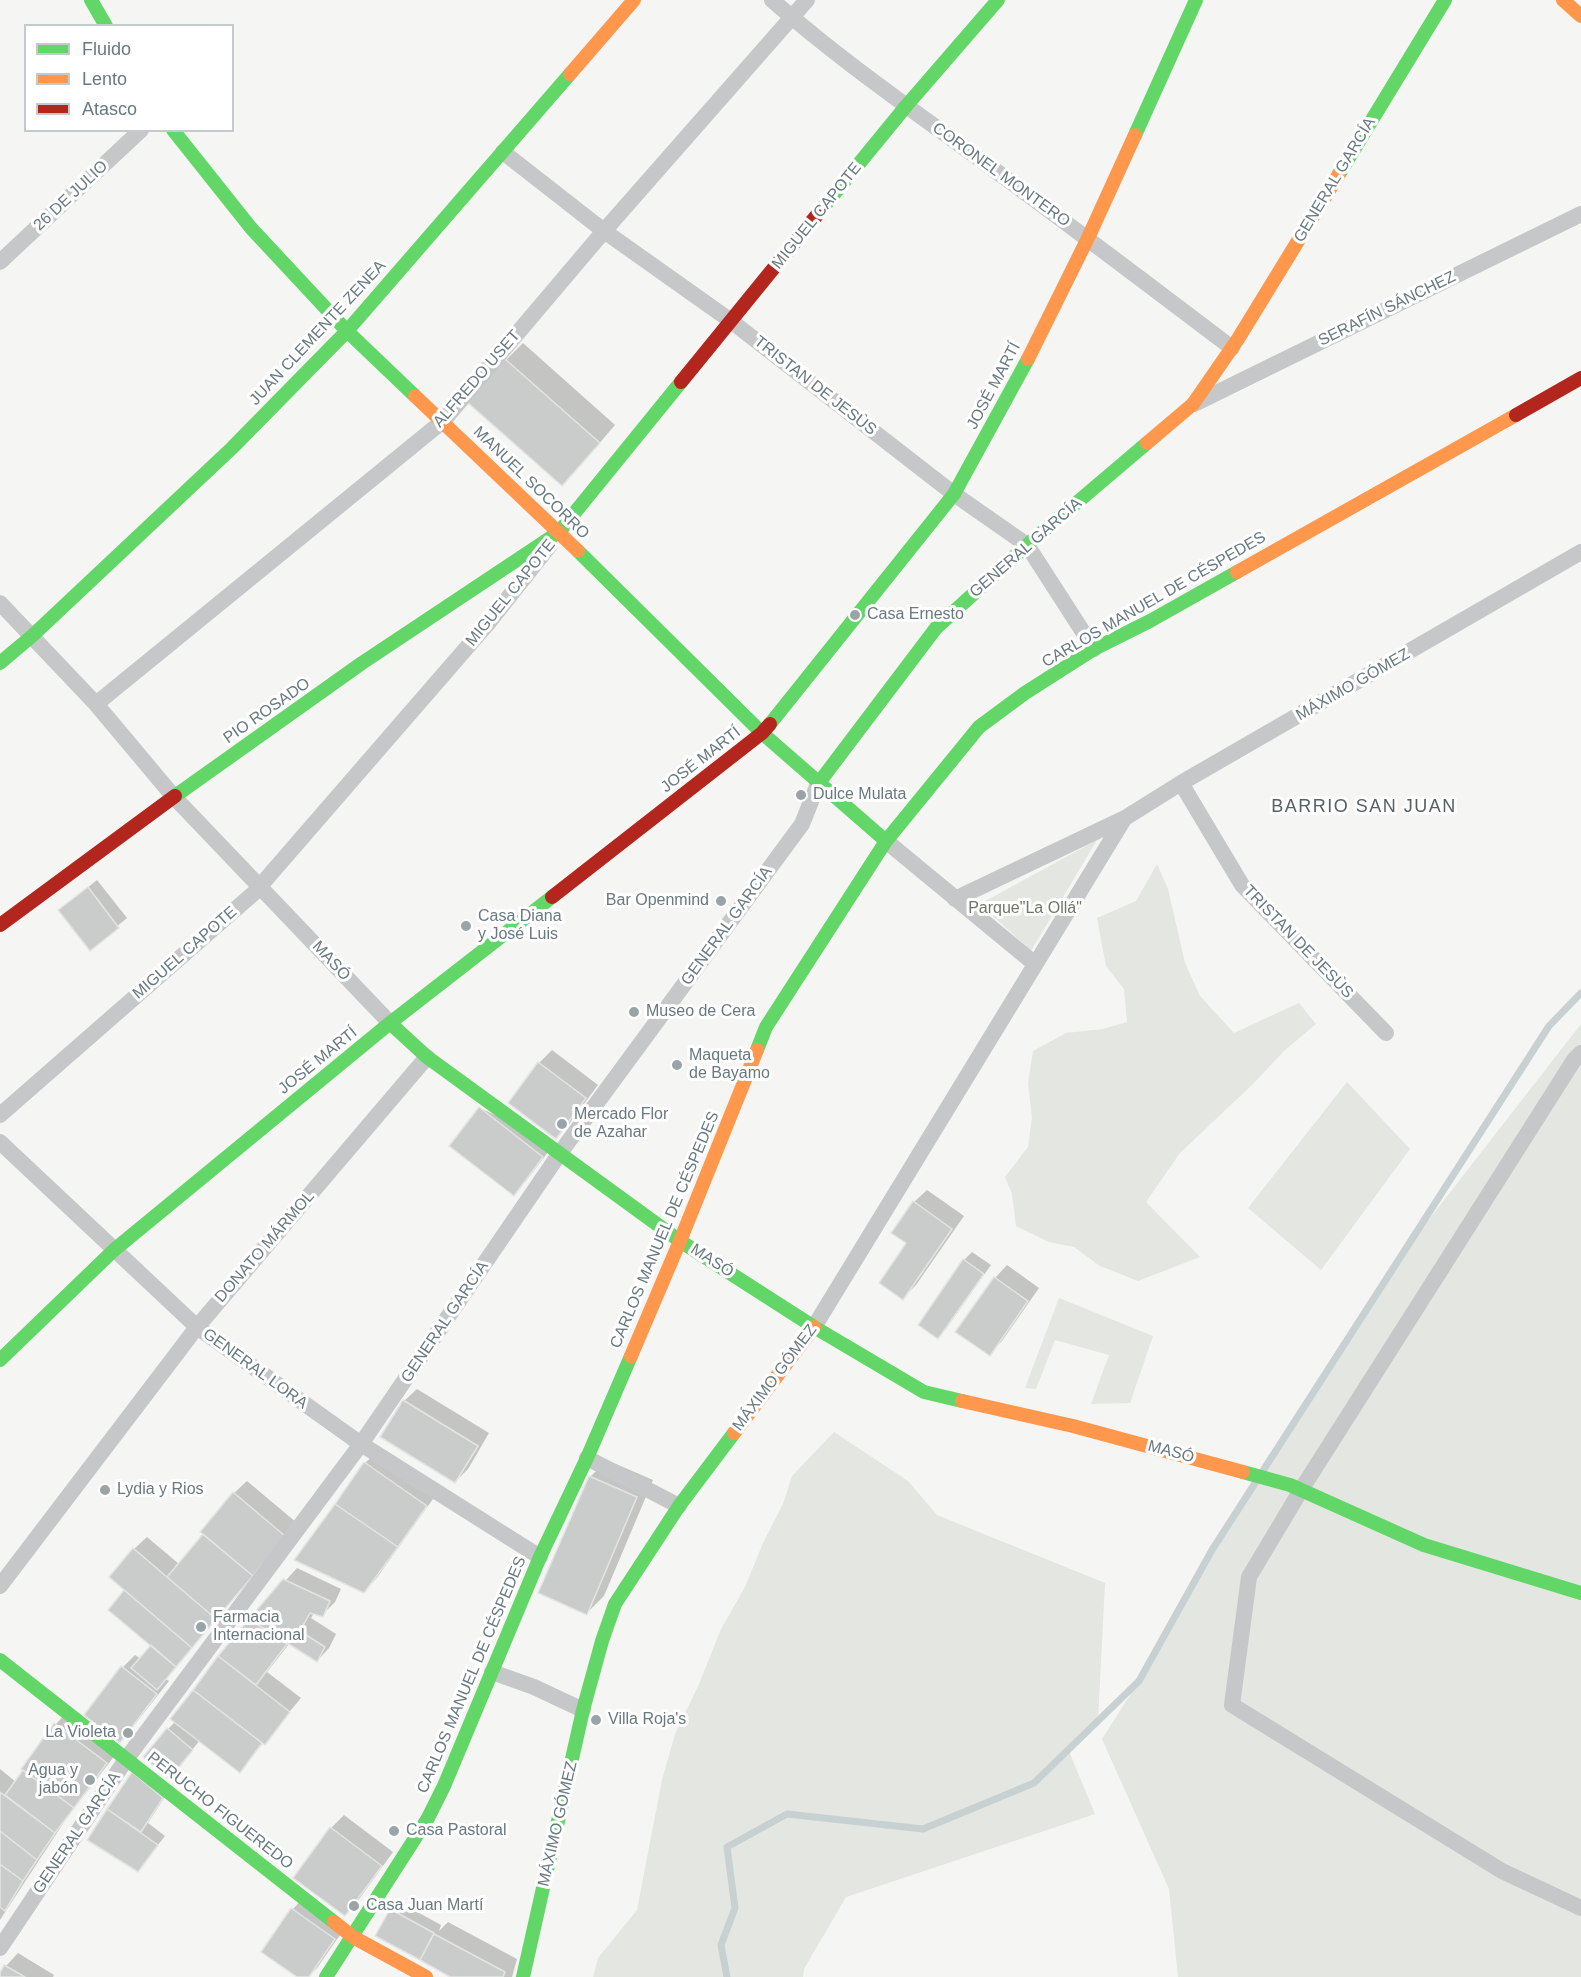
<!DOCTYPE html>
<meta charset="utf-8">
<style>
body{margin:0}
#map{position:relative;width:1581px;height:1977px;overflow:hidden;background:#f5f5f4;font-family:Arial,sans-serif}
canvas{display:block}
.legend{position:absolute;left:24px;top:24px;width:210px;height:108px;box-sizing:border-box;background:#fff;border:2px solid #c3c9cc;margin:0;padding:8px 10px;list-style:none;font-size:18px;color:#687980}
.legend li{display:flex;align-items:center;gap:12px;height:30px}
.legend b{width:30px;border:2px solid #c3c9cc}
</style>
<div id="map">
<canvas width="1581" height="1977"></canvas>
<ul class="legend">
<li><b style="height:8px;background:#63d668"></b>Fluido</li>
<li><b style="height:8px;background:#ff974d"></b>Lento</li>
<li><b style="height:8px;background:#b3261e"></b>Atasco</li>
</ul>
</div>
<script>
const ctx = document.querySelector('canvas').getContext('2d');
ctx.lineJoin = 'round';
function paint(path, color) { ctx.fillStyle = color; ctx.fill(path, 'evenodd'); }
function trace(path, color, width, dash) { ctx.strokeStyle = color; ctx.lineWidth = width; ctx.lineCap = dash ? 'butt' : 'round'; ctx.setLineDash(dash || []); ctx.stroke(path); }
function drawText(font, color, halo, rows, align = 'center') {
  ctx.font = font + ' Arial,sans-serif'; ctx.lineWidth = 6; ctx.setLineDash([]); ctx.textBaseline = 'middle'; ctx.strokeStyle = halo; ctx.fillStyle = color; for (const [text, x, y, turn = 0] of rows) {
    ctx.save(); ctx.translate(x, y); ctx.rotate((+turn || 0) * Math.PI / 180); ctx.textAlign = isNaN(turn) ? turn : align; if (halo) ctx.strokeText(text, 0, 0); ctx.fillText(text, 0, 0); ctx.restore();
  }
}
paint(new Path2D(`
 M 1097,840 L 1031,951 L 980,904 Z
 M 1157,864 L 1168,889 L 1185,963 L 1200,996 L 1234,1033 L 1299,1003 L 1316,1024 L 1284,1051 L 1253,1084 L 1180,1153 L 1146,1202 L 1200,1257 L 1138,1281 L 1100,1266 L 1074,1247 L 1049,1242 L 1016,1226 L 1012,1194 L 1005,1177 L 1028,1147 L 1032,1118 L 1028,1083 L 1033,1051 L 1066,1033 L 1103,1029 L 1127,1022 L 1124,989 L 1106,966 L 1097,918 L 1136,901 Z
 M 1581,1024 L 1581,1977 L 1178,1977 L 1169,1889 L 1102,1739 L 1139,1681 L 1212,1550 L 1399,1258 Z
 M 1347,1082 L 1410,1149 L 1321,1270 L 1248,1208 Z
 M 1059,1298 L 1153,1336 L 1130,1403 L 1091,1404 L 1109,1355 L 1055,1340 L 1036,1389 L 1025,1388 Z
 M 834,1432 L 908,1481 L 937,1515 L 1105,1583 L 1098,1720 L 1068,1749 L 1095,1814 L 846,1897 L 804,1969 L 803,1977 L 593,1977 L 598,1958 L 637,1910 L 662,1780 L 675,1734 L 699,1684 L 721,1629 L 745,1587 L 763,1543 L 783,1504 L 792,1476 Z`), '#e4e6e1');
paint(new Path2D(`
 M 523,343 L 615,425 L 579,467 L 506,360 Z
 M 97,880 L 127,918 L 90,949 L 60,910 Z
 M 552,1050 L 598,1085 L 569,1124 L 556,1137 L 539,1063 Z
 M 480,1108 L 555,1143 L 526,1181 L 514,1194 Z
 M 927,1190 L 964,1216 L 916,1285 L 903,1298 L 914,1202 Z
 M 972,1252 L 991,1265 L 946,1329 L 938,1338 L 964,1260 Z
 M 1007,1265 L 1039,1288 L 1002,1341 L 990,1354 L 995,1278 Z
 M 417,1389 L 489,1433 L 468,1469 L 455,1482 L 404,1401 Z
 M 378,1451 L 438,1492 L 376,1579 L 364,1591 L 365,1463 Z
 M 607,1460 L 653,1480 L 604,1596 L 587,1613 L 590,1477 Z
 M 247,1481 L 297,1523 L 166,1679 L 169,1681 L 132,1728 L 119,1741 L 86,1715 L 123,1667 L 135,1655 L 141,1659 L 153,1645 L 110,1610 L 126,1590 L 134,1549 L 147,1537 L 179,1564 L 234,1493 Z
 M 297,1568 L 341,1589 L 335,1602 L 322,1615 L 314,1613 L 311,1618 L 336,1634 L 329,1648 L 317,1661 L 289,1644 L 267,1672 L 301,1698 L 240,1771 L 200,1740 L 177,1769 L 168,1729 L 176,1721 L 173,1719 L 250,1620 Z
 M 68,1711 L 119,1750 L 66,1819 L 0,1920 L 0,1769 L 16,1782 L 25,1770 L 23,1768 L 56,1724 Z
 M 133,1773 L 170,1789 L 148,1823 L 165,1836 L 138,1870 L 89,1839 Z
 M 344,1815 L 393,1852 L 357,1902 L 344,1914 L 331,1828 Z
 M 305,1896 L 347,1925 L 317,1968 L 308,1977 L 299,1977 L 263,1951 L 293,1909 Z
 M 399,1902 L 441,1925 L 439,1931 L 448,1922 L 517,1959 L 512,1977 L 454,1977 L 377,1935 L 391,1910 Z
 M 18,1953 L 54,1975 L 53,1977 L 0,1977 L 6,1966 Z`), '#0003');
trace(new Path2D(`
 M 727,1977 L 721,1945 L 735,1908 L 727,1847 L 787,1814 L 923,1829 L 1034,1783 L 1139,1681 L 1212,1550 L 1549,1026 L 1581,993`), '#c8d1d2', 7);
const building = new Path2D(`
 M 505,359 L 600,443 L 562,486 L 467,402 Z
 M 88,887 L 119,928 L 90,951 L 58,910 Z
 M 538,1062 L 586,1098 L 556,1139 L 508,1103 Z
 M 479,1107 L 543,1157 L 514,1196 L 449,1146 Z
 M 913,1201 L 952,1229 L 903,1300 L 879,1283 L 906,1243 L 891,1233 Z
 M 963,1259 L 984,1274 L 938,1339 L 918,1325 Z
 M 994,1277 L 1028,1301 L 990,1356 L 955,1332 Z
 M 403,1400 L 478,1446 L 455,1483 L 380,1437 Z
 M 364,1462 L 427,1506 L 398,1547 L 335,1504 Z
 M 589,1476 L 637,1497 L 587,1615 L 538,1593 Z
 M 233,1492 L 285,1536 L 253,1576 L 200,1532 Z
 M 335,1504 L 398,1547 L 364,1593 L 294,1560 Z
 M 203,1534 L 253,1576 L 216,1619 L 167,1577 Z
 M 133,1548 L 216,1619 L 192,1648 L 109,1577 Z
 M 283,1579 L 330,1601 L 323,1617 L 310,1613 L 300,1631 L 325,1647 L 317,1662 L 249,1619 Z
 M 124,1590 L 192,1648 L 176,1667 L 108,1610 Z
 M 249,1619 L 287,1644 L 256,1685 L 218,1656 Z
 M 151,1645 L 176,1667 L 157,1690 L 131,1668 Z
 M 218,1656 L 290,1712 L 265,1745 L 193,1690 Z
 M 121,1666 L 157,1694 L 120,1743 L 84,1715 Z
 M 193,1690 L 262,1743 L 240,1773 L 170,1719 Z
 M 54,1723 L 107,1763 L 74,1808 L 21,1769 Z
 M 167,1728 L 193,1750 L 169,1779 L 143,1757 Z
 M 23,1770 L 74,1808 L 55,1833 L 5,1795 Z
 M 132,1772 L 163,1798 L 141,1832 L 107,1809 Z
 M 0,1792 L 55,1833 L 37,1860 L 0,1831 Z
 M 107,1809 L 158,1845 L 138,1872 L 87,1840 Z
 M 330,1827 L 382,1866 L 345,1916 L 293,1878 Z
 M 0,1831 L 37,1860 L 23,1881 L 0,1864 Z
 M 0,1864 L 23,1881 L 5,1911 L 0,1907 Z
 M 291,1908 L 335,1939 L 309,1977 L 297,1977 L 261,1952 Z
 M 390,1909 L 434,1933 L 420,1960 L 375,1936 Z
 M 434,1934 L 505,1972 L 503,1977 L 450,1977 L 420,1960 Z
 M 4,1965 L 25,1977 L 0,1977 L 0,1973 Z`);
paint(building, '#cacccc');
trace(building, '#e4e4e4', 1.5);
trace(new Path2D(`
 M 772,0 C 834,55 903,103 970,152 C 1058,216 1145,282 1232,348
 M 503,152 L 604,231 L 731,321 L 954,494 L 1027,545 L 1094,649
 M 0,262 L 141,130
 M 1194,404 L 1581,214
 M 0,603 L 96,704 L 174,797 L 390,1023
 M 96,704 L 443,421 L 604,231 L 807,0
 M 1181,783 L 1242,885 L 1386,1033
 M 886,841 L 1035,964
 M 955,899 L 1125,818 L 1181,783 L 1581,552
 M 1581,1053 L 1574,1060 L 1301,1490 L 1249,1577 L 1232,1705 L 1502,1871 L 1581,1908
 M 0,1115 L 254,893 L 489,622 L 550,545
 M 0,1142 L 197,1327 L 361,1444 L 540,1557
 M 814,1327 L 1124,819
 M 587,1458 L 679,1506
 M 0,1586 L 197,1327 L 427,1057
 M 492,1672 L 534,1687 L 583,1710
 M 0,1948 L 127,1758 L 361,1444 L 560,1153 L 802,824 L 818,784`), '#c5c7c8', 16);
trace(new Path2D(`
 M 91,0 L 106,26
 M 173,130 L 251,228 L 347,331 L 415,396
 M 1135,135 L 1196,0
 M 1339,174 L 1445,0
 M 821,210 L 907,105 L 998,0
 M 578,551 L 762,733 L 886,841
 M 0,663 L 32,636 L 232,448 L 347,331 L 570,74
 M 770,724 L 954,494 L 1028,359
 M 818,784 L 936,628 L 1027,545 L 1147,443
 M 175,796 L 362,663 L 559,532 L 681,382
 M 390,1023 L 427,1057 L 680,1241 L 814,1327 L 924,1392 L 962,1401
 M 757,1050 L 766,1027 L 886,841 L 979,727 L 1025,693 L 1094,649 L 1150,621 L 1237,572
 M 0,1360 L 114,1250 L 390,1023 L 552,897
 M 1243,1472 L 1290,1485 L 1424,1545 L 1581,1593
 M 0,1660 L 334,1922
 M 326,1977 L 428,1818 L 444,1786 L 540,1557 L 587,1458 L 631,1356
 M 523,1977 L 583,1710 L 602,1641 L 615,1604 L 679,1506 L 734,1433`), '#63d668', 14);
trace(new Path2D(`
 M 1563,0 L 1581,16
 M 570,74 L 634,0
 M 1028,359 L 1088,238 L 1135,135
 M 415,396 L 578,551
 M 1147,443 L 1193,404 L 1238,339 L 1339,174
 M 1237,572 L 1516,415
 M 631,1356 L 680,1241 L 757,1050
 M 962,1401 L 1073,1426 L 1243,1472
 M 734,1433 L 814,1327
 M 334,1922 L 353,1937 L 426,1977`), '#ff974d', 14);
trace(new Path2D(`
 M 681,382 L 821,210
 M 1516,415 L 1581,378
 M 552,897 L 762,733 L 770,724
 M 0,925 L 175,796`), '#b3261e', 14);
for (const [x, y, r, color] of [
 [855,615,6,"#99a4a9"],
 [801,795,6,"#99a4a9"],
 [721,901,6,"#99a4a9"],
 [466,926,6,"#99a4a9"],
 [634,1012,6,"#99a4a9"],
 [677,1065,6,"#99a4a9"],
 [562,1124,6,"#99a4a9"],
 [105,1490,6,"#99a4a9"],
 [201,1627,6,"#99a4a9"],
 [596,1720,6,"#99a4a9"],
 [128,1733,6,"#99a4a9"],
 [90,1780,6,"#99a4a9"],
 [394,1831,6,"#99a4a9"],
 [354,1906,6,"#99a4a9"]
]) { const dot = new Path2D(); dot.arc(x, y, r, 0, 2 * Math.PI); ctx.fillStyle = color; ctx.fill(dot); trace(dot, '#fff', 2); }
drawText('16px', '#687980', '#fff', [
 ["CORONEL MONTERO",1001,175,36],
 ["GENERAL GARCÍA",1335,180,-59],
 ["26 DE JULIO",71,196,-43],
 ["MIGUEL CAPOTE",817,216,-51],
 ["SERAFÍN SÁNCHEZ",1387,309,-26],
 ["JUAN CLEMENTE ZENEA",318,333,-47],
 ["ALFREDO USET",477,379,-49],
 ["TRISTAN DE JESÙS",815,386,38],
 ["JOSÉ MARTÍ",994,386,-62],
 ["MANUEL SOCORRO",531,483,44],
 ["GENERAL GARCÍA",1026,548,-41],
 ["MIGUEL CAPOTE",511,593,-51],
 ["CARLOS MANUEL DE CÉSPEDES",1154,600,-30],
 ["MÁXIMO GÓMEZ",1353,685,-30],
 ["PIO ROSADO",267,711,-35],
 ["JOSÉ MARTÍ",701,760,-38],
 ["GENERAL GARCÍA",727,926,-54],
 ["TRISTAN DE JESÙS",1298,942,46],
 ["MIGUEL CAPOTE",185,953,-41],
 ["MASÓ",331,961,47],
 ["JOSÉ MARTÍ",318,1061,-39],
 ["CARLOS MANUEL DE CÉSPEDES",665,1230,-67],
 ["DONATO MÁRMOL",265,1247,-49],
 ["MASÓ",712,1261,33],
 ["GENERAL GARCÍA",445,1322,-56],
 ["GENERAL LORA",255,1369,36],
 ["MÁXIMO GÓMEZ",775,1378,-53],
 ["MASÓ",1171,1452,15],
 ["CARLOS MANUEL DE CÉSPEDES",472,1675,-67],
 ["PERUCHO FIGUEREDO",220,1811,38],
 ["MÁXIMO GÓMEZ",558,1824,-77],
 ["GENERAL GARCÍA",77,1833,-56]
]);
drawText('16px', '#687980', '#fff', [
 ["Casa Ernesto",867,615],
 ["Dulce Mulata",813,795],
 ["Bar Openmind",709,901,"right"],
 ["Casa Diana",478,917],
 ["y José Luis",478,935],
 ["Museo de Cera",646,1012],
 ["Maqueta",689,1056],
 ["de Bayamo",689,1074],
 ["Mercado Flor",574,1115],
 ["de Azahar",574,1133],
 ["Lydia y Rios",117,1490],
 ["Farmacia",213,1618],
 ["Internacional",213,1636],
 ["Villa Roja's",608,1720],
 ["La Violeta",116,1733,"right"],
 ["Agua y",78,1771,"right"],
 ["jabón",78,1789,"right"],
 ["Casa Pastoral",406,1831],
 ["Casa Juan Martí",366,1906]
], 'left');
drawText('16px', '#6c7866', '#fff', [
 ["Parque\"La Ollá\"",1025,909]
]);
ctx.letterSpacing = '1.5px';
drawText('18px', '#556166', '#fff', [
 ["BARRIO SAN JUAN",1364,807]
]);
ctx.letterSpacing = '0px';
</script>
